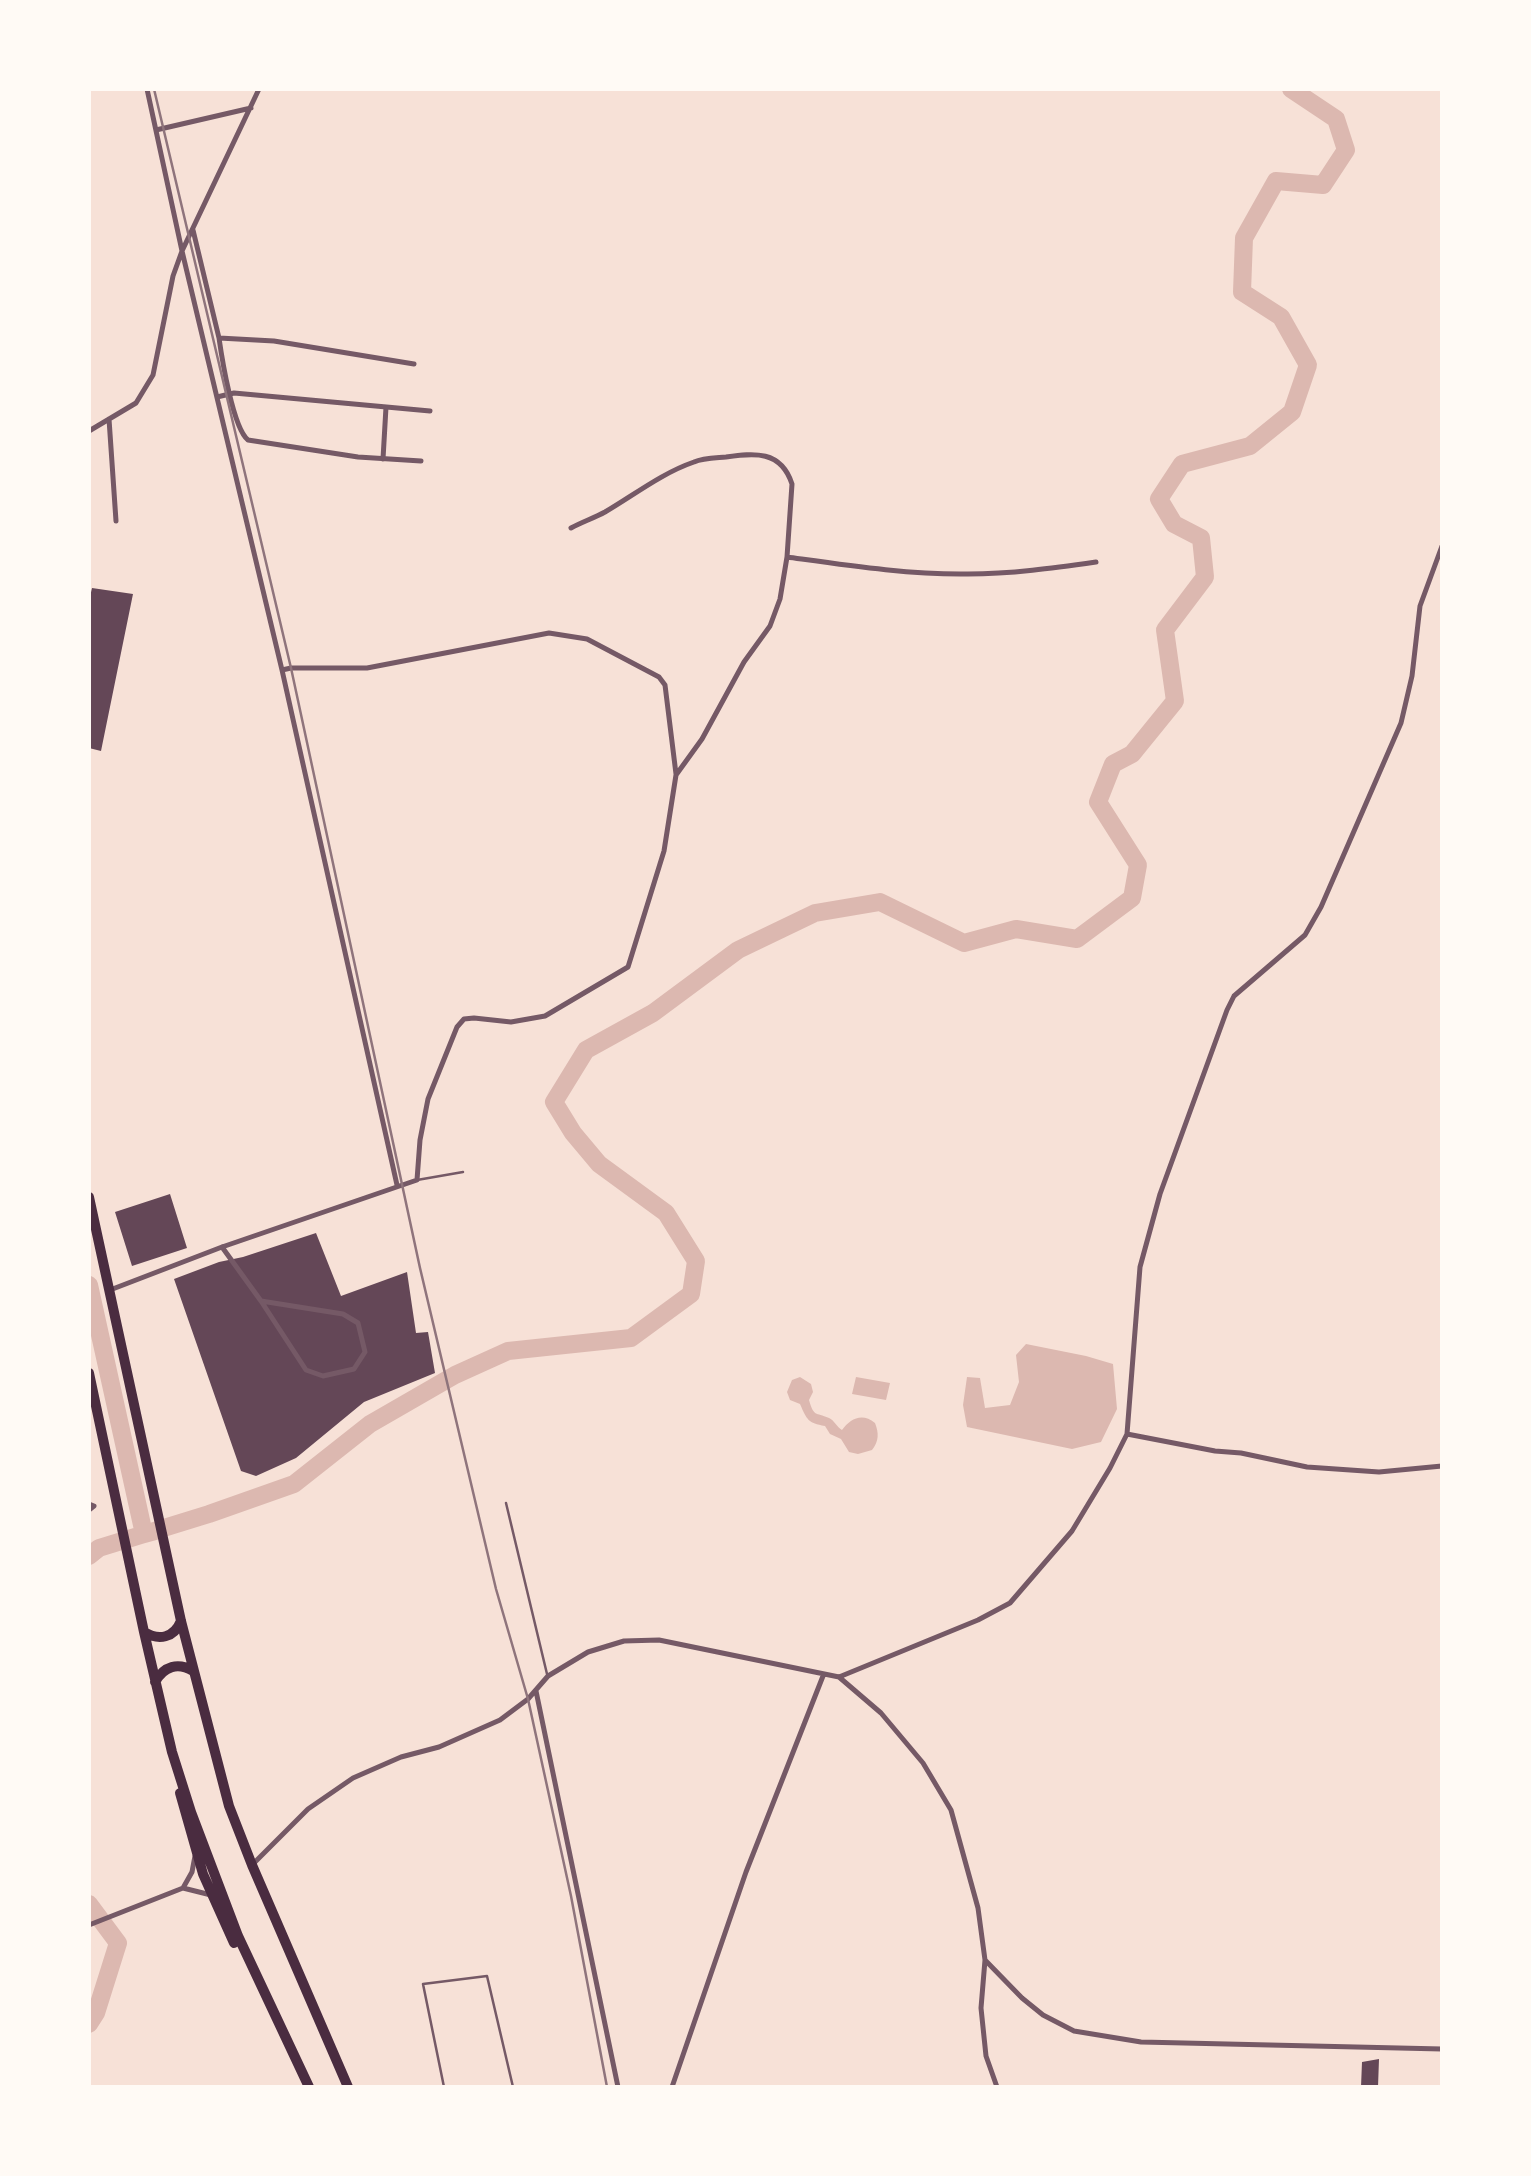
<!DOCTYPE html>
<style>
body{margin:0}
#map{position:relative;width:1531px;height:2176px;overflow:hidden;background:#f7e1d7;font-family:"Alegreya Sans",sans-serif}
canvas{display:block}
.frame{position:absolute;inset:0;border:91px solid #fffaf5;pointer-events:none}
</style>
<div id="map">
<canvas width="1531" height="2176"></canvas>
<div class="frame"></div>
</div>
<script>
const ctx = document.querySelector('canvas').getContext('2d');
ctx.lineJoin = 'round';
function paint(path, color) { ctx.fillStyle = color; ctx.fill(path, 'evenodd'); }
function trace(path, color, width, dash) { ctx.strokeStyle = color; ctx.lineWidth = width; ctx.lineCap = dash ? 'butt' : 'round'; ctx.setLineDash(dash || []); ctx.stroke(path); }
paint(new Path2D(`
 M 1026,1344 L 1086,1356 L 1113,1364 L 1117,1409 L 1101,1442 L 1072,1449 L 967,1427 L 963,1405 L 967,1377 L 980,1378 L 985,1408 L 1010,1405 L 1019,1382 L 1016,1355 Z
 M 800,1377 L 811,1384 L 813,1392 L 809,1400 C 814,1417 815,1412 829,1418 C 834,1420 837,1427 842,1430 C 850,1419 862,1412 875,1423 C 879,1433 879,1441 872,1450 L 858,1454 L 849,1452 L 841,1439 L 830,1434 L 825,1426 C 808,1423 807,1420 800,1404 L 790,1400 L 787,1392 L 792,1380 Z
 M 856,1377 L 890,1383 L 886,1400 L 852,1394 Z`), '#dcb8b0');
trace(new Path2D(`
 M 89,1285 L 144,1534 L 155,1531
 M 89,1556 L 99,1548 L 209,1514 L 294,1484 L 370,1424 L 455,1375 L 508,1351 L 631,1338 L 691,1294 L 696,1261 L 666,1213 L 599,1164 L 573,1133 L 554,1102 L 586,1050 L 653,1013 L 738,950 L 815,913 L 880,902 L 964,943 L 1016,929 L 1077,939 L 1132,898 L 1138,865 L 1098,802 L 1113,764 L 1132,754 L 1175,701 L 1165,630 L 1205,577 L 1201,538 L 1174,524 L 1159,499 L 1182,464 L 1250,446 L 1292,412 L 1308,365 L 1281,317 L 1242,292 L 1244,238 L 1276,181 L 1323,185 L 1346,150 L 1336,119 L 1291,89
 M 89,1904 L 118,1943 L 96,2013 L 89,2024`), '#dcb8b0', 18);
paint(new Path2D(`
 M 92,588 L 133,594 L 101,751 L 89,748 L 89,601 Z
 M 170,1194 L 187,1248 L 132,1266 L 115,1212 Z
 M 316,1233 L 341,1296 L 407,1272 L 416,1333 L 428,1332 L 435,1373 L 364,1402 L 296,1458 L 256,1476 L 241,1471 L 174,1279 L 219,1262 L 243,1257 Z
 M 1379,2059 L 1378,2087 L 1361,2087 L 1362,2062 Z`), '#644757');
trace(new Path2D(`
 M 417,1180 L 463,1172
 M 506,1503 L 547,1674
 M 444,2087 L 423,1984 L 487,1976 L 513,2087`), '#755966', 2.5);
trace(new Path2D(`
 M 147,89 L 182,251 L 282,670 L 397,1185
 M 156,130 L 251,108
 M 193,230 L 219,338
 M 414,364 L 274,341 L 219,338 C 222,359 233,428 248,440 L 358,457 L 421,461
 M 217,397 L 234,393 L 430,411
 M 109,419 L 116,521
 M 89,431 L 136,403 L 153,375 L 173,276 L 182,251 L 259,89
 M 383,459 L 386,407
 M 787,557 C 845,565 911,575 968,574 C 1011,574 1054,568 1096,562
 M 282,670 L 291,668 L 367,668 L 549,633 L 587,639 L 659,677 L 665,685 L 676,774
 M 222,1247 L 261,1301 L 306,1370 L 323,1376 L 354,1369 L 365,1352 L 358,1323 L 343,1314 L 261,1301
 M 110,1290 L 222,1247 L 417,1180 L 420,1140 L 428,1099 L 457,1027 L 464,1019 L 474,1018 L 511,1022 L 545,1016 L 628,967 L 664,851 L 676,775 L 702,739 L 744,662 L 770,626 L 780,599 L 787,557 L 792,484 C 781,450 754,453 726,457 C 715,458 703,458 694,462 C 662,473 634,495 605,512 C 594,518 582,522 571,528
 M 1127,1434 L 1215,1451 L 1241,1453 L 1307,1467 L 1379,1472 L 1442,1466
 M 89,1504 L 94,1506 L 89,1510
 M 839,1677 L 881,1713 L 923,1763 L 951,1810 L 978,1908 L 985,1960 L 981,2008 L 986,2056 L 997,2087
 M 536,1691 L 618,2087
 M 253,1864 L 308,1809 L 353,1778 L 401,1757 L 439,1747 L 500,1720 L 528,1699 L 548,1676 L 588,1652 L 624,1641 L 659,1640 L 839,1677 L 978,1620 L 1010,1603 L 1072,1531 L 1110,1468 L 1127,1434 L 1140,1267 L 1160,1194 L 1227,1010 L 1234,996 L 1305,935 L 1321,907 L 1401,723 L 1412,676 L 1420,606 L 1442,546
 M 183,1888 L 192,1872 L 195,1856
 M 89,1925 L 183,1888 L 211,1895
 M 985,1960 L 1022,1998 L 1043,2015 L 1074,2031 L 1141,2042 L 1442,2049
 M 672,2087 L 746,1872 L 823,1676`), '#755966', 5);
trace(new Path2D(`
 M 89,1197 L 181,1621 L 229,1806 L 252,1865 L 348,2087
 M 89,1373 L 144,1632 L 172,1752 L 191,1812 L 238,1936 L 309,2087
 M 144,1632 C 159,1641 174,1638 181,1621
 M 155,1682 C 164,1666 178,1662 193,1671
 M 180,1793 L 203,1874 L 234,1943`), '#4a2c40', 10);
trace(new Path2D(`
 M 154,89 L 291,668 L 420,1268 L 496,1589 L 528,1699 L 571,1896 L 607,2087`), '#8f747c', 2.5);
</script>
